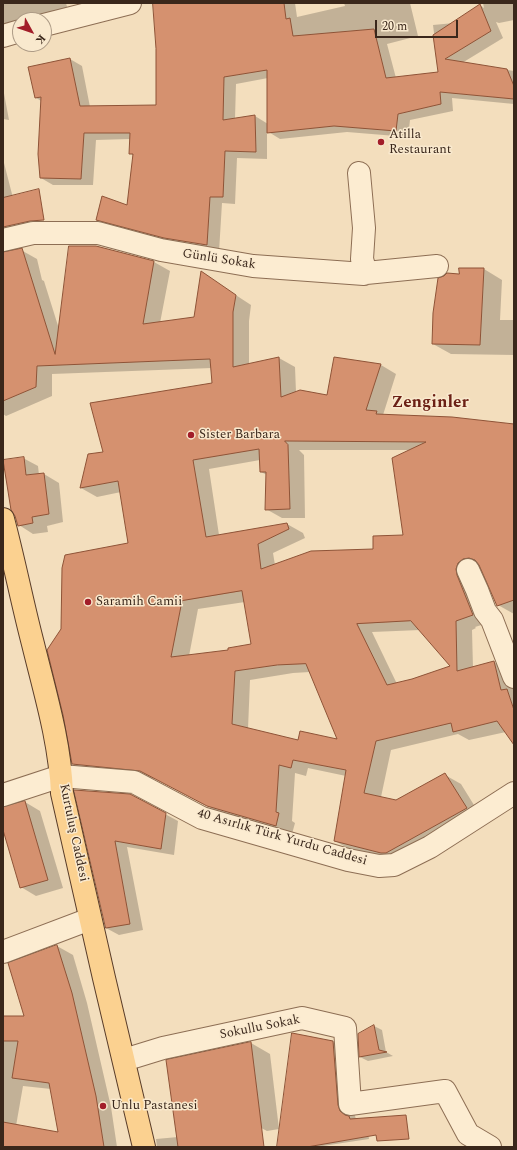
<!DOCTYPE html>
<meta charset="utf-8">
<style>
body{margin:0}
#map{position:relative;width:517px;height:1150px;overflow:hidden;background:#f3debd;font-family:Spectral,serif}
canvas{display:block}
.frame{position:absolute;inset:0;border:4px solid #3a271b;pointer-events:none}
.north{position:absolute;left:12px;top:12px;width:40px;height:40px;box-sizing:border-box;background:#f9e9ce;border:1px solid #ad9b86;border-radius:50%;rotate:130deg;font-size:11px;font-weight:700;line-height:16px;text-align:center;color:#3a271b}
.north::after{content:'';display:block;margin:auto;width:14px;height:18px;background:#a21d29;clip-path:polygon(50% 0,100% 100%,50% 72%,0 100%)}
.scale{position:absolute;left:375px;top:20px;width:83px;height:18px;box-sizing:border-box;border:2px solid #3a271b;border-top:0;padding-left:5px;font-size:12px;line-height:14px;white-space:nowrap;color:#3a271b;-webkit-text-stroke:3px #f9e9ce;paint-order:stroke}
</style>
<div id="map">
<canvas width="517" height="1150"></canvas>
<div class="frame"></div>
<div class="north">K</div>
<div class="scale">20 m</div>
</div>
<script>
const ctx = document.querySelector('canvas').getContext('2d');
ctx.lineJoin = 'round';
function paint(path, color) { ctx.fillStyle = color; ctx.fill(path, 'evenodd'); }
function trace(path, color, width, dash) { ctx.strokeStyle = color; ctx.lineWidth = width; ctx.lineCap = dash ? 'butt' : 'round'; ctx.setLineDash(dash || []); ctx.stroke(path); }
function drawText(font, color, halo, rows, align = 'center') {
  ctx.font = font + ' Spectral,serif'; ctx.lineWidth = 3; ctx.setLineDash([]); ctx.textBaseline = 'middle'; ctx.strokeStyle = halo; ctx.fillStyle = color; for (const [text, x, y, turn = 0] of rows) {
    ctx.save(); ctx.translate(x, y); ctx.rotate((+turn || 0) * Math.PI / 180); ctx.textAlign = isNaN(turn) ? turn : align; if (halo) ctx.strokeText(text, 0, 0); ctx.fillText(text, 0, 0); ctx.restore();
  }
}
paint(new Path2D(`
 M 3,3 L 66,3 L 69,14 L 44,20 L 20,20 L 20,28 L 3,33 Z
 M 153,3 L 295,3 L 297,17 L 345,6 L 344,3 L 410,3 L 418,36 L 387,44 L 396,78 L 439,73 L 433,25 L 454,23 L 480,5 L 484,8 L 483,3 L 514,3 L 514,20 L 499,23 L 496,22 L 503,38 L 462,63 L 514,71 L 514,104 L 452,98 L 453,111 L 410,120 L 408,137 L 347,132 L 280,139 L 267,131 L 267,159 L 237,158 L 235,204 L 222,203 L 219,252 L 177,244 L 109,227 L 97,220 L 128,206 L 134,156 L 130,153 L 130,139 L 96,140 L 93,185 L 53,185 L 41,178 L 41,101 L 35,97 L 70,59 L 82,66 L 90,107 L 157,106 L 157,49 ZM 268,78 L 268,124 L 255,116 L 235,119 L 236,84 Z
 M 3,88 L 9,120 L 3,119 Z
 M 3,159 L 13,198 L 27,206 L 33,233 L 6,246 L 6,253 L 21,250 L 37,259 L 42,280 L 44,281 L 59,329 L 96,246 L 154,262 L 170,271 L 160,323 L 195,318 L 202,273 L 251,305 L 249,321 L 249,365 L 279,358 L 295,367 L 296,392 L 328,396 L 381,365 L 396,374 L 383,415 L 514,425 L 514,614 L 498,605 L 481,567 L 479,567 L 474,571 L 488,623 L 475,627 L 476,628 L 472,630 L 473,668 L 494,662 L 510,671 L 514,690 L 514,743 L 506,732 L 469,740 L 458,734 L 391,750 L 381,797 L 396,801 L 445,775 L 461,784 L 482,818 L 402,862 L 351,850 L 335,841 L 346,776 L 308,768 L 306,776 L 295,773 L 292,821 L 295,823 L 292,834 L 224,815 L 157,779 L 89,773 L 73,764 L 129,544 L 121,492 L 97,497 L 81,488 L 104,453 L 214,384 L 212,368 L 52,374 L 52,396 L 6,416 L 3,414 ZM 299,450 L 411,450 L 404,536 L 374,550 L 275,565 L 273,553 L 305,538 L 303,533 L 287,524 L 219,535 L 209,469 L 260,460 L 261,472 L 267,475 L 266,509 L 282,518 L 305,518 L 304,455 ZM 245,602 L 252,645 L 229,651 L 189,656 L 198,609 ZM 420,630 L 452,666 L 397,684 L 372,632 ZM 310,672 L 339,740 L 299,741 L 248,729 L 250,680 L 293,673 Z
 M 484,269 L 502,280 L 500,320 L 514,320 L 514,355 L 451,354 L 433,344 L 460,275 Z
 M 23,458 L 38,466 L 39,475 L 44,474 L 59,483 L 63,522 L 47,526 L 48,532 L 33,534 L 19,525 Z
 M 76,791 L 165,814 L 178,821 L 174,855 L 127,847 L 143,930 L 119,935 L 106,928 Z
 M 25,802 L 40,811 L 63,888 L 36,896 L 21,887 L 3,827 L 3,808 Z
 M 57,946 L 73,955 L 87,1003 L 111,1107 L 117,1147 L 3,1147 L 3,1017 L 26,1017 L 9,964 ZM 23,1086 L 51,1089 L 59,1133 L 16,1126 Z
 M 374,1026 L 382,1030 L 386,1052 L 393,1056 L 368,1061 L 360,1057 L 359,1034 Z
 M 333,1042 L 351,1052 L 355,1116 L 357,1122 L 367,1127 L 369,1139 L 316,1147 L 292,1147 Z
 M 251,1043 L 270,1054 L 279,1129 L 267,1131 L 248,1121 L 241,1147 L 157,1147 L 156,1139 L 178,1137 Z`), '#0003');
const building = new Path2D(`
 M 153,3 L 284,3 L 286,19 L 290,18 L 293,36 L 374,29 L 386,78 L 438,72 L 433,35 L 480,4 L 491,31 L 445,59 L 507,69 L 514,86 L 514,99 L 440,92 L 441,104 L 398,114 L 396,131 L 334,126 L 267,133 L 267,70 L 224,77 L 223,120 L 255,115 L 256,152 L 225,151 L 223,197 L 210,197 L 207,245 L 164,238 L 96,220 L 102,196 L 127,205 L 133,154 L 129,154 L 130,133 L 84,133 L 81,179 L 40,178 L 38,154 L 41,97 L 35,98 L 28,67 L 70,58 L 80,106 L 156,105 L 156,49 Z
 M 39,189 L 44,220 L 30,221 L 3,227 L 3,198 Z
 M 69,246 L 96,246 L 154,261 L 143,324 L 194,317 L 201,271 L 236,295 L 233,312 L 233,367 L 279,357 L 281,397 L 300,390 L 327,395 L 334,357 L 381,364 L 366,410 L 377,411 L 376,414 L 452,417 L 514,424 L 514,600 L 497,606 L 479,565 L 475,560 L 469,558 L 463,559 L 458,563 L 456,569 L 457,575 L 473,615 L 456,621 L 457,671 L 494,661 L 501,690 L 507,689 L 514,710 L 514,745 L 497,721 L 453,732 L 451,723 L 376,741 L 364,793 L 396,800 L 445,773 L 467,808 L 386,853 L 381,853 L 334,841 L 346,770 L 293,760 L 291,768 L 279,765 L 276,812 L 279,813 L 276,826 L 207,806 L 140,771 L 72,764 L 63,715 L 47,650 L 61,629 L 62,568 L 65,555 L 128,543 L 118,481 L 80,488 L 88,454 L 103,452 L 90,403 L 212,383 L 210,359 L 37,366 L 36,387 L 3,401 L 3,252 L 22,248 L 55,354 ZM 285,441 L 426,442 L 392,458 L 403,535 L 373,536 L 373,549 L 311,551 L 261,569 L 258,544 L 289,529 L 287,523 L 206,537 L 193,460 L 259,449 L 260,472 L 266,472 L 265,510 L 290,509 L 288,445 ZM 242,591 L 251,644 L 228,648 L 228,650 L 171,657 L 182,601 ZM 411,621 L 450,666 L 412,679 L 387,685 L 357,624 ZM 306,664 L 337,739 L 300,731 L 298,740 L 232,724 L 235,671 L 277,665 Z
 M 459,268 L 484,268 L 480,345 L 432,344 L 433,313 L 438,278 L 444,276 L 447,273 L 459,274 Z
 M 24,457 L 26,475 L 44,473 L 49,514 L 32,517 L 33,523 L 18,526 L 15,516 L 11,510 L 3,460 Z
 M 74,790 L 130,794 L 166,813 L 161,849 L 115,841 L 130,924 L 106,928 Z
 M 25,801 L 48,880 L 20,888 L 3,830 L 3,807 Z
 M 57,945 L 72,993 L 96,1096 L 104,1147 L 3,1147 L 3,1122 L 58,1132 L 49,1083 L 12,1078 L 18,1041 L 3,1041 L 3,1016 L 24,1016 L 8,963 Z
 M 374,1025 L 379,1050 L 387,1052 L 359,1057 L 358,1034 Z
 M 292,1033 L 333,1041 L 338,1105 L 340,1111 L 345,1115 L 349,1116 L 350,1119 L 406,1115 L 409,1139 L 377,1141 L 376,1135 L 307,1147 L 277,1147 Z
 M 251,1042 L 264,1147 L 178,1147 L 166,1060 Z`);
paint(building, '#d5916f');
trace(building, '#8e5337', 1);
const minor = new Path2D(`
 M 44,25 L 130,3
 M 3,36 L 20,31
 M 359,173 L 364,228 L 362,259 L 366,273
 M 3,240 L 33,233 L 98,233 L 161,250 L 253,266 L 364,274 L 366,273 L 437,266
 M 468,570 L 477,590 L 485,611 L 492,620 L 514,677
 M 3,795 L 61,776 L 134,782 L 202,818 L 348,860 L 379,866 L 394,865 L 430,847 L 514,793
 M 3,952 L 90,919
 M 124,1060 L 163,1048 L 302,1018 L 345,1028 L 350,1104 L 445,1091 L 468,1134 L 490,1147`);
const major = new Path2D(`
 M 3,519 C 14,560 22,602 33,644 C 45,693 60,742 62,793 L 104,978 L 144,1147`);
trace(minor, '#8d6e54', 24);
trace(major, '#593c29', 24);
trace(minor, '#fcecd1', 22);
trace(major, '#fbd190', 22);
for (const [x, y, r, color] of [
 [381,142,4,"#a21d29"],
 [191,435,4,"#a21d29"],
 [88,602,4,"#a21d29"],
 [103,1106,4,"#a21d29"]
]) { const dot = new Path2D(); dot.arc(x, y, r, 0, 2 * Math.PI); ctx.fillStyle = color; ctx.fill(dot); trace(dot, '#f9e9ce', 1.5); }
drawText('13px', '#3a271b', '#f9e9ce', [
 ["Atilla",389,135],
 ["Restaurant",389,150],
 ["Sister Barbara",199,435],
 ["Saramih Camii",96,602],
 ["Unlu Pastanesi",111,1106]
], 'left');
drawText('13px', '#3a271b', '#f9e9ce', [
 ["Günlü Sokak",219,260,9],
 ["Kurtuluş Caddesi",73,833,78],
 ["40 Asırlık Türk Yurdu Caddesi",282,838,16],
 ["Sokullu Sokak",260,1028,-11]
]);
drawText('bold 17px', '#6b2015', '#f9e9ce', [
 ["Zenginler",430,404]
]);
</script>
